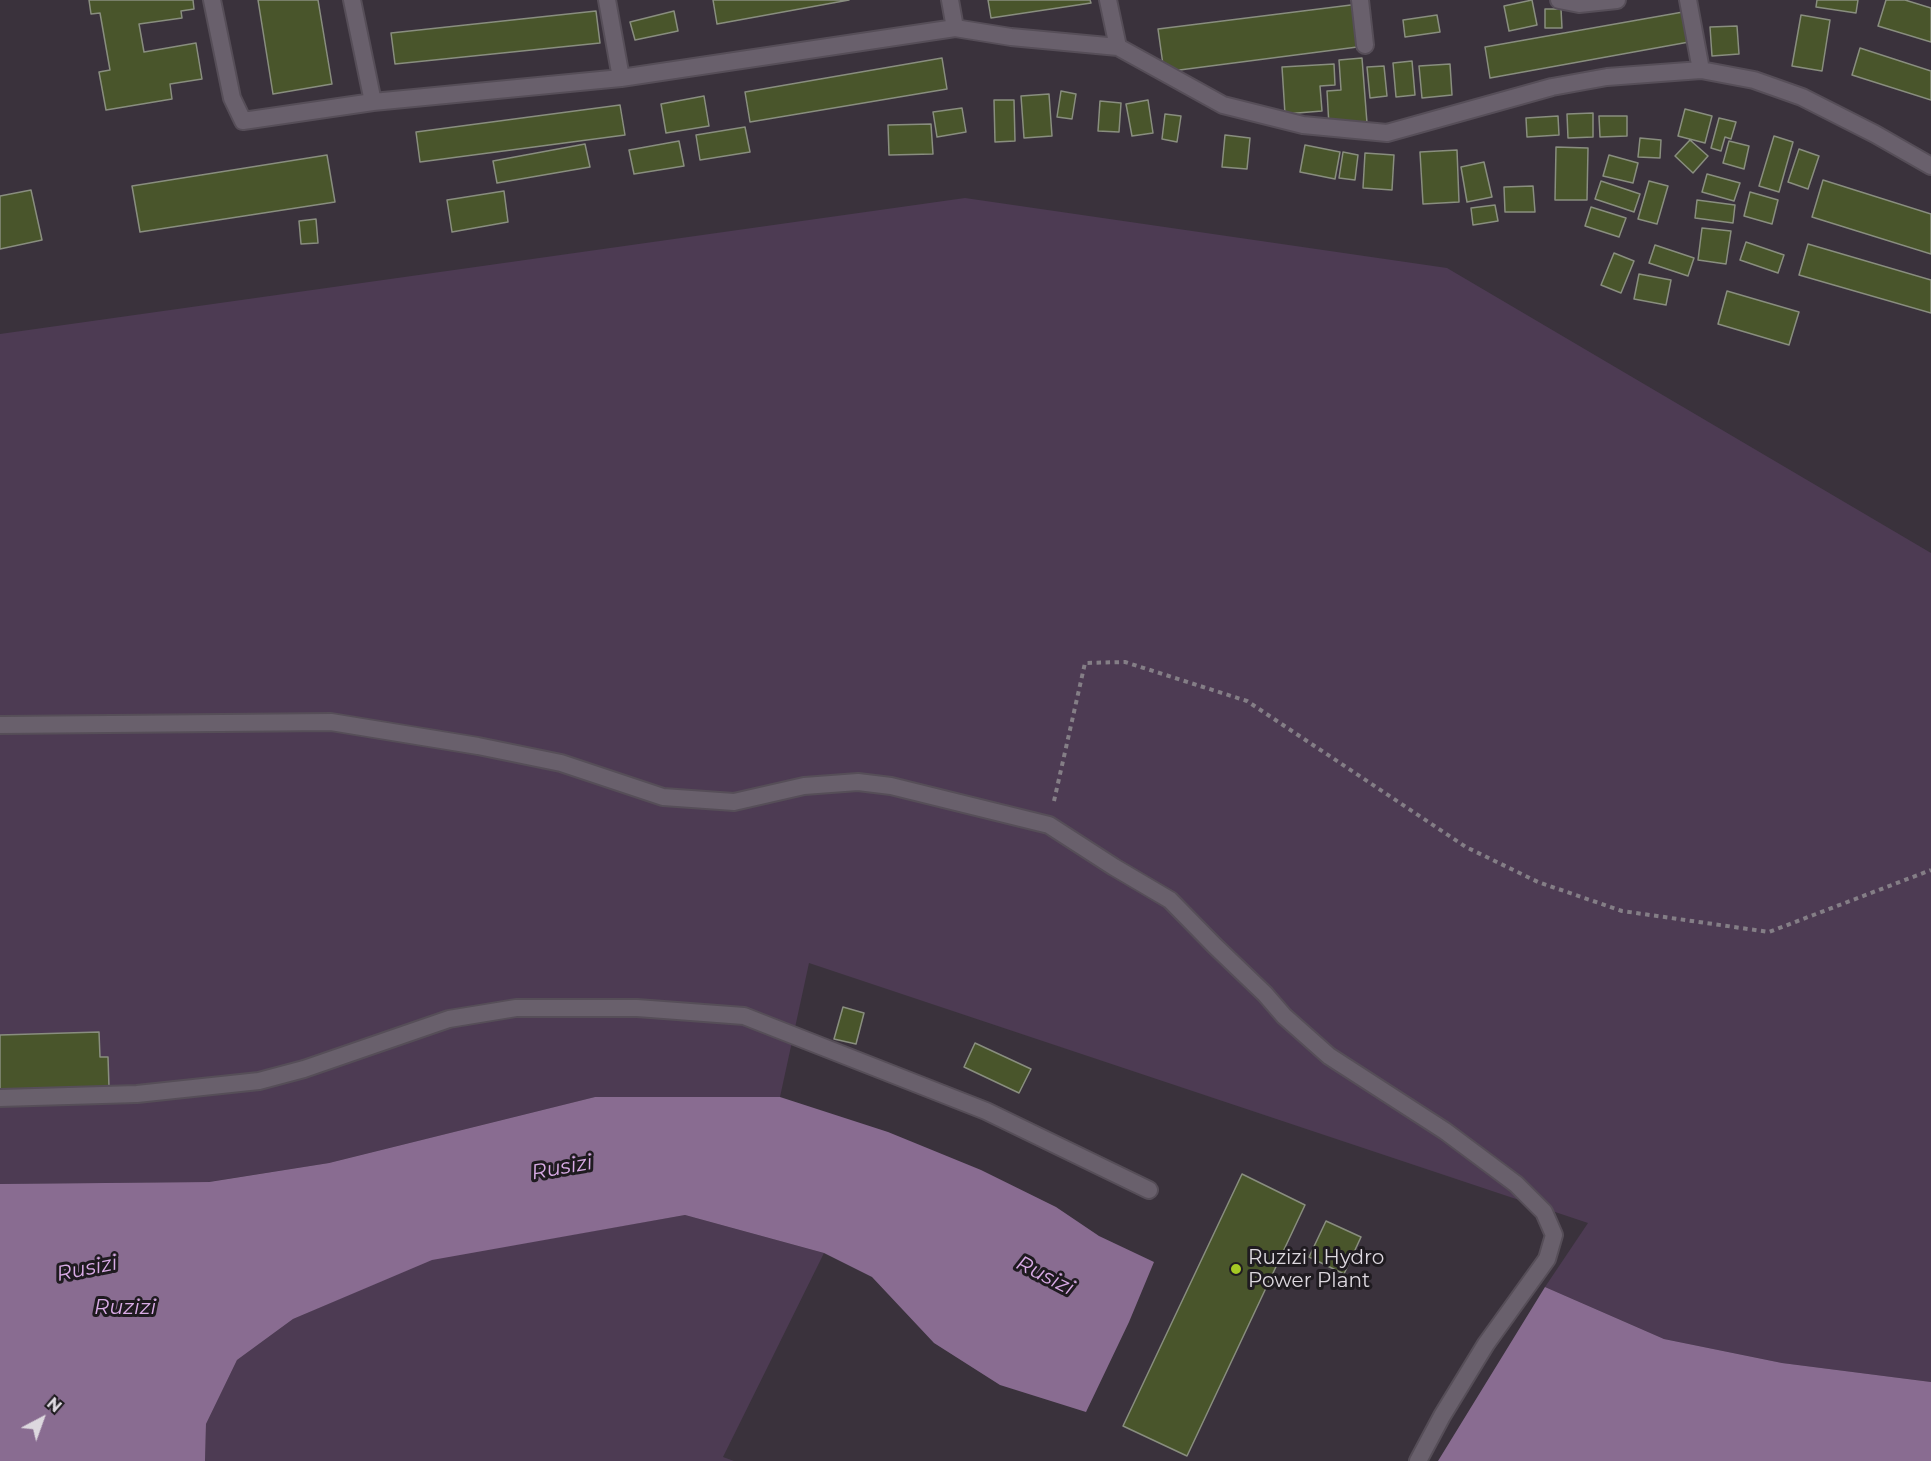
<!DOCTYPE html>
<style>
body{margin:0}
#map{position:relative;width:1931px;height:1461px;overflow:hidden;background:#3a323c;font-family:Montserrat,sans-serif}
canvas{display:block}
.north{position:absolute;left:12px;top:1389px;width:60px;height:60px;-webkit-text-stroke:4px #1f1b20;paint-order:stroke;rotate:41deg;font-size:16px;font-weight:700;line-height:24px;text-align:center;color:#ddd8df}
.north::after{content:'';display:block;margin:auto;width:21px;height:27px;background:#ddd8df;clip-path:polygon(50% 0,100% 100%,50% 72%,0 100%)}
</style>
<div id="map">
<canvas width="1931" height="1461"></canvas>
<div class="north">N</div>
</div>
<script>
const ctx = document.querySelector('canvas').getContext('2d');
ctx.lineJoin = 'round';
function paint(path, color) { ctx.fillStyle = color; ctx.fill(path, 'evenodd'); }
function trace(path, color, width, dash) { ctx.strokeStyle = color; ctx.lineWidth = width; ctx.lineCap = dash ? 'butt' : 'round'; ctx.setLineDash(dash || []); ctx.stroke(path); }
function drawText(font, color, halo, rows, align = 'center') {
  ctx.font = font + ' Montserrat,sans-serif'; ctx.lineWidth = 6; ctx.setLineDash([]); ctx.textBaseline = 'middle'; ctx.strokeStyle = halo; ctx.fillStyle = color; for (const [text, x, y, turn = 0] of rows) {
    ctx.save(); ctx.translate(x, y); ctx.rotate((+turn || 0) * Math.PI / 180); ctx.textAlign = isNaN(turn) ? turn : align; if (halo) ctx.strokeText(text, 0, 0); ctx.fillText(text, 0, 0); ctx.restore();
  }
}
paint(new Path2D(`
 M 965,198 L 1447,268 L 1931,553 L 1931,1382 L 1782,1363 L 1664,1339 L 1545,1287 L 1588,1223 L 809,963 L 780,1097 L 595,1097 L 329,1163 L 208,1182 L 0,1184 L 0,334 Z
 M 685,1215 L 824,1253 L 723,1457 L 734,1461 L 205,1461 L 206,1424 L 237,1360 L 293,1319 L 432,1259 Z`), '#4d3b53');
paint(new Path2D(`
 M 595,1097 L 780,1097 L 888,1132 L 981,1170 L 1056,1207 L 1099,1236 L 1154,1262 L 1129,1322 L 1086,1412 L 1000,1385 L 934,1343 L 872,1277 L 824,1253 L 685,1215 L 432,1260 L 293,1319 L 237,1360 L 206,1424 L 205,1461 L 0,1461 L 0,1184 L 209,1182 L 329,1163 Z
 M 1545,1287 L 1664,1339 L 1782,1363 L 1931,1382 L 1931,1461 L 1438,1461 Z`), '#896c91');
const building = new Path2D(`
 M 89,0 L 193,0 L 194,9 L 181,11 L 182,18 L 139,24 L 144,52 L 196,43 L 202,79 L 170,84 L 172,99 L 106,110 L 99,72 L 110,70 L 100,13 L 91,14 Z
 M 258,0 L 318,0 L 332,84 L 273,94 Z
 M 713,0 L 849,0 L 717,24 Z
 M 988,0 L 1090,0 L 1091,3 L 991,18 Z
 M 1532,0 L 1537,25 L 1509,31 L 1504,6 Z
 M 1817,0 L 1858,0 L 1856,13 L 1816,7 Z
 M 1886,0 L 1905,0 L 1931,8 L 1931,42 L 1878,26 Z
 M 1359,4 L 1365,46 L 1164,72 L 1158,29 Z
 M 1545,9 L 1561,9 L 1562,28 L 1545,28 Z
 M 596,11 L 600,43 L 395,64 L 391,33 Z
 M 674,11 L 678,31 L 635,40 L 630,22 Z
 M 1683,12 L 1689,42 L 1490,78 L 1485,47 Z
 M 1437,15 L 1440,32 L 1405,37 L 1403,20 Z
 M 1801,15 L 1830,20 L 1822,71 L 1792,66 Z
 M 1737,26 L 1739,54 L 1712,56 L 1710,27 Z
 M 1860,48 L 1931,71 L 1931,100 L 1852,75 Z
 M 942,58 L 947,89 L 750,122 L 745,92 Z
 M 1362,58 L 1367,123 L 1329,126 L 1327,91 L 1341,90 L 1339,60 Z
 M 1412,61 L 1415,95 L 1396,97 L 1393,63 Z
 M 1334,64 L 1335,85 L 1320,86 L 1322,111 L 1285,114 L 1282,67 Z
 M 1450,64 L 1452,95 L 1422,98 L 1419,66 Z
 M 1384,66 L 1387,96 L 1370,98 L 1367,67 Z
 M 1061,91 L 1076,94 L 1072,119 L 1057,117 Z
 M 1049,94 L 1052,136 L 1024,138 L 1021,96 Z
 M 704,96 L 709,126 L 666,133 L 661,104 Z
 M 994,100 L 1014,100 L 1015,141 L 995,142 Z
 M 1148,100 L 1153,133 L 1132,136 L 1126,104 Z
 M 1100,101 L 1121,103 L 1119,132 L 1098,131 Z
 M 620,105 L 625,135 L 420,162 L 416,132 Z
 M 962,108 L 966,132 L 937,137 L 933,112 Z
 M 1685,109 L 1712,116 L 1705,143 L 1678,136 Z
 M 1593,113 L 1593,137 L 1568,138 L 1567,114 Z
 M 1165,114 L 1181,116 L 1177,142 L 1162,139 Z
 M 1558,116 L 1559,135 L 1527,137 L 1526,118 Z
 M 1599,116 L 1627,116 L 1627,136 L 1600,137 Z
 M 1719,118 L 1736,122 L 1731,139 L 1725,137 L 1721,151 L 1711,148 Z
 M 931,124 L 933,154 L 889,155 L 888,125 Z
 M 745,127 L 750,152 L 700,160 L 696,135 Z
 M 1225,135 L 1250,138 L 1247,169 L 1222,167 Z
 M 1774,136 L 1793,142 L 1779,192 L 1759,186 Z
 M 1640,138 L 1661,140 L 1660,158 L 1638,157 Z
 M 1690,140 L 1708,156 L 1693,173 L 1675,156 Z
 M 679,141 L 684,166 L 634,174 L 629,150 Z
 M 1729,141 L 1749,146 L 1744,169 L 1723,163 Z
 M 585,144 L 590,167 L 497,183 L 493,161 Z
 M 1305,145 L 1340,152 L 1335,179 L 1300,172 Z
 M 1556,147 L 1588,148 L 1587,200 L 1555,200 Z
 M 1799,149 L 1819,156 L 1808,189 L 1788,182 Z
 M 1457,150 L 1459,202 L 1423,204 L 1420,152 Z
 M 1343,152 L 1358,155 L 1355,180 L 1339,178 Z
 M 1365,153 L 1394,155 L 1392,190 L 1363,188 Z
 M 327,155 L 335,202 L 140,232 L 132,186 Z
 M 1609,155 L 1638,163 L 1633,183 L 1603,176 Z
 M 1484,162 L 1492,197 L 1467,202 L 1461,167 Z
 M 1707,174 L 1740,183 L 1734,201 L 1702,192 Z
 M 1823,180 L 1931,214 L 1931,254 L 1812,217 Z
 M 1601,181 L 1640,194 L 1634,212 L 1595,199 Z
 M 1649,181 L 1668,186 L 1657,224 L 1638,219 Z
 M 1533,186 L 1535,212 L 1505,212 L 1504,187 Z
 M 31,190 L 42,240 L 0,249 L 0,196 Z
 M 504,191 L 508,222 L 452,232 L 447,200 Z
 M 1750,192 L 1778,200 L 1772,224 L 1744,216 Z
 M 1697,200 L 1735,205 L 1733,223 L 1695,218 Z
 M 1495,205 L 1498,221 L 1473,225 L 1471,208 Z
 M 1591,207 L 1626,218 L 1619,237 L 1585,226 Z
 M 316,219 L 318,243 L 301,244 L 299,221 Z
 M 1702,228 L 1731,231 L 1726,264 L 1698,260 Z
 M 1746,242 L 1784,255 L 1778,273 L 1740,260 Z
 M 1808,244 L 1931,280 L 1931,313 L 1799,275 Z
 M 1655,245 L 1694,258 L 1688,276 L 1649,263 Z
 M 1614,253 L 1634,261 L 1621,293 L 1601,285 Z
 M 1639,274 L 1671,280 L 1666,305 L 1634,299 Z
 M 1727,291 L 1799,312 L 1789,345 L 1718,324 Z
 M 843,1007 L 864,1013 L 856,1044 L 834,1039 Z
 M 99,1032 L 100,1057 L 108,1057 L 109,1087 L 0,1090 L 0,1035 Z
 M 975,1043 L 1031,1069 L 1019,1093 L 964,1067 Z
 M 1242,1174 L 1305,1205 L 1187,1456 L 1123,1426 Z
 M 1326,1221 L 1361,1237 L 1344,1274 L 1309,1257 Z`);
paint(building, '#49552b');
trace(building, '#898e7f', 1.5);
const service = new Path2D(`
 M 212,0 L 232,98 L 243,121 L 373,102
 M 352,0 L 373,102 L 621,78 L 955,28 L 1011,37 L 1118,47 L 1223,105 L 1303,125 L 1387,133 L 1552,87 L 1607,77 L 1701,70 L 1754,80 L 1802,97 L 1875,134 L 1931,166
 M 607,0 L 621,78
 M 950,0 L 955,28
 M 1108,0 L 1118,47
 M 1360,0 L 1365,45
 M 1559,0 L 1579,4 L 1617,0
 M 1688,0 L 1701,70
 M 0,725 L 331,722 L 478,746 L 561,763 L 663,797 L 734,802 L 804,786 L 858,782 L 891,786 L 1049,825 L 1114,867 L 1170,900 L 1215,946 L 1265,994 L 1284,1016 L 1329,1056 L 1445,1131 L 1516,1184 L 1544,1212 L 1554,1235 L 1547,1259 L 1486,1344 L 1442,1416 L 1418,1461
 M 0,1098 L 137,1094 L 259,1081 L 304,1069 L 449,1019 L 516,1008 L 637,1008 L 744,1016 L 986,1111 L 1149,1190`);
trace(service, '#564e58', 20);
trace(new Path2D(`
 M 1054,801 L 1085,663 L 1125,662 L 1247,701 L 1466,847 L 1538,882 L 1622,911 L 1769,932 L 1931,870`), '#847e86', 4, [4.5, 4.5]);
trace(service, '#69606c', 16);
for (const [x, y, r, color] of [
 [1236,1269,6,"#a4c824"]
]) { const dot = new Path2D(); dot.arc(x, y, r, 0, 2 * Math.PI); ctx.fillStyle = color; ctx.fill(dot); trace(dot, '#1f1b20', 2); }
drawText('20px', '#ddd8df', '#1f1b20', [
 ["Ruzizi I Hydro",1248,1258],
 ["Power Plant",1248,1281]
], 'left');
drawText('italic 21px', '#d9abe6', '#1f1b20', [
 ["Rusizi",562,1168,-10],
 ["Rusizi",87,1269,-11],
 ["Rusizi",1045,1276,27],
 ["Ruzizi",125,1308]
]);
</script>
